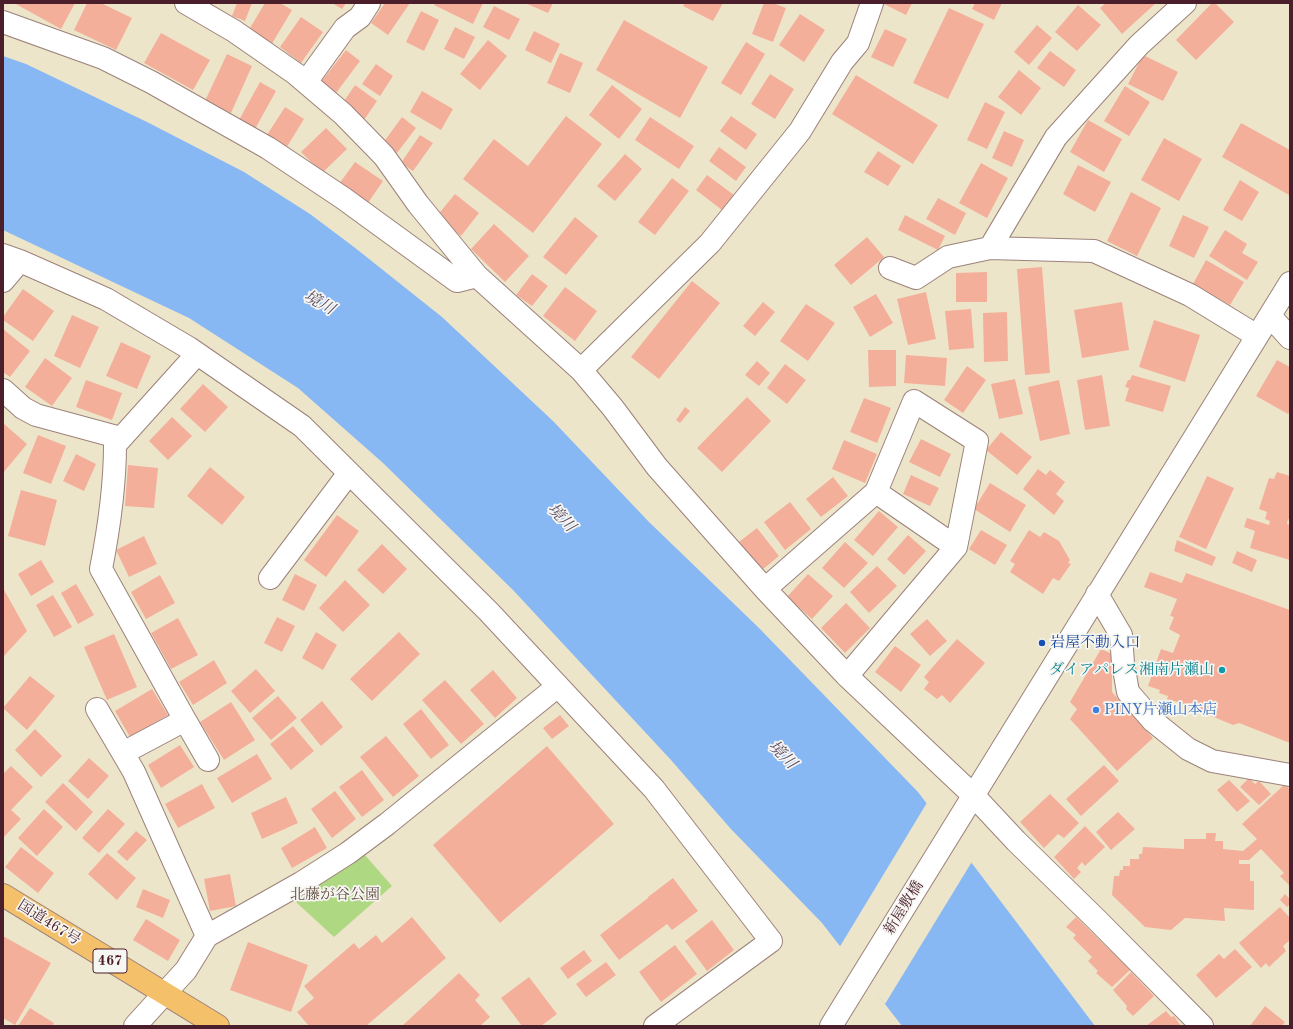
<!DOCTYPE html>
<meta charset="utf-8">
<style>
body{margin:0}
#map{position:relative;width:1293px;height:1029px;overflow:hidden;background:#ede5ca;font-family:"Old Standard TT",serif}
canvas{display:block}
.frame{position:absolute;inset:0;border:4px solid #4a1f2b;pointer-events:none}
</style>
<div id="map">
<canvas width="1293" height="1029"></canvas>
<div class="frame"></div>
</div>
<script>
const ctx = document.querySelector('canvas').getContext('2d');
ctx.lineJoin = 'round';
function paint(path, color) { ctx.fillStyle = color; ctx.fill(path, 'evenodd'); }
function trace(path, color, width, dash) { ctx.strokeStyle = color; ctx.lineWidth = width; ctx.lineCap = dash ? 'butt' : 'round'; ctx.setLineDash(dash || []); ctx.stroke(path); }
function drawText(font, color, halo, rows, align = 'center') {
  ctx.font = font + ' "Old Standard TT","Noto Serif JP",serif'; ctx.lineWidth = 3.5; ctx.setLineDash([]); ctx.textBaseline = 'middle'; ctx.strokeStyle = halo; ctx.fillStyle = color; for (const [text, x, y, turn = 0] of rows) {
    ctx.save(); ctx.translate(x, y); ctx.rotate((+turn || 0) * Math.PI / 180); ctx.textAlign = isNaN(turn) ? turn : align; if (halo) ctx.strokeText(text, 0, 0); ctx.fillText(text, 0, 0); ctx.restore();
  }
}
paint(new Path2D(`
 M 357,846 L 392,886 L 334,937 L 285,892 Z`), '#afd883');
paint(new Path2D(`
 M 3,56 L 26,64 L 147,122 L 244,172 L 310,214 L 354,247 L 442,317 L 553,421 L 649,522 L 758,627 L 918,792 L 1095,1026 L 902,1026 L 822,923 L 730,828 L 671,760 L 513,590 L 383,463 L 298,388 L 189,318 L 3,230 Z`), '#87b8f3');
paint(new Path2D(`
 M 928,801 L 973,860 L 885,1004 L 839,948 Z`), '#ede5ca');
paint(new Path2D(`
 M 14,3 L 75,3 L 61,29 Z
 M 87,3 L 101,3 L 132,18 L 116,50 L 74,30 Z
 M 237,3 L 252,3 L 245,21 L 232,16 Z
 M 265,3 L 280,3 L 292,10 L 270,47 L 247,33 Z
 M 332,3 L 346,3 L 342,9 Z
 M 385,3 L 410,3 L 388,35 L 371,23 Z
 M 435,3 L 483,3 L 473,24 L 434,5 Z
 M 525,3 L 553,3 L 548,13 Z
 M 685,3 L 723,3 L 713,21 L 683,6 Z
 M 764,3 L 773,3 L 786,8 L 773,42 L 752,34 Z
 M 882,3 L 912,3 L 906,15 Z
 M 975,3 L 1002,3 L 994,20 L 972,9 Z
 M 1106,3 L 1156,3 L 1122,34 L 1100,8 Z
 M 1212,3 L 1215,3 L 1234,22 L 1196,60 L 1176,40 Z
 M 1078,5 L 1101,25 L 1077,51 L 1055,32 Z
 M 494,6 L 520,19 L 509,40 L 483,27 Z
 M 949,8 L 984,24 L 948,99 L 913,83 Z
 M 421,11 L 439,20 L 424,51 L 406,42 Z
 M 800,14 L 825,30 L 804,62 L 779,45 Z
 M 301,17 L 323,32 L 301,63 L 280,47 Z
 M 624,20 L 708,67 L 680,118 L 596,70 Z
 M 1037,25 L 1052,38 L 1029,65 L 1014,52 Z
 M 455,27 L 475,37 L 464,59 L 444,49 Z
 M 885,29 L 907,39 L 893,67 L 871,57 Z
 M 534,31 L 560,44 L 551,63 L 525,50 Z
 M 161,33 L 210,60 L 193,90 L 144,63 Z
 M 488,40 L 507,56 L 480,90 L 460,74 Z
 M 746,42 L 765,54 L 741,95 L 721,83 Z
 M 346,50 L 360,61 L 336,93 L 321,82 Z
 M 1050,51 L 1076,70 L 1064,87 L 1037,68 Z
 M 560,53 L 583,63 L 570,93 L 547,83 Z
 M 227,54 L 252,66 L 231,113 L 205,101 Z
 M 1143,55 L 1178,72 L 1163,101 L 1128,84 Z
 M 376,64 L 393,76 L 380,96 L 362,84 Z
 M 1019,70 L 1041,88 L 1021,115 L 998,97 Z
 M 770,74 L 794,89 L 775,119 L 751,104 Z
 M 856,75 L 938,125 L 913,164 L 832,114 Z
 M 260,82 L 276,91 L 255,129 L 239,120 Z
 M 355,85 L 377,101 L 364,120 L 342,104 Z
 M 612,85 L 642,109 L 619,139 L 589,115 Z
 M 1125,86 L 1150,102 L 1129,136 L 1104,121 Z
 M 422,91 L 453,109 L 441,130 L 410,112 Z
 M 985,102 L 1005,112 L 987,149 L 967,140 Z
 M 285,107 L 304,119 L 285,150 L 265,138 Z
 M 566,116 L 602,144 L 533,233 L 463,179 L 494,139 L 528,166 Z
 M 731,116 L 757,134 L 746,150 L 720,131 Z
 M 402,117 L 416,128 L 397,153 L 383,143 Z
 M 650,117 L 694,146 L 679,169 L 635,140 Z
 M 1088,120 L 1122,139 L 1104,172 L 1070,152 Z
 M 1241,123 L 1290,150 L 1290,192 L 1289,195 L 1222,157 Z
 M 326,128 L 347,149 L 322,173 L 301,152 Z
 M 1004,131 L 1024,140 L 1012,167 L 992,158 Z
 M 420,135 L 433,143 L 413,171 L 401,163 Z
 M 1164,138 L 1202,159 L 1179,201 L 1141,180 Z
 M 719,147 L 746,167 L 736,181 L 709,161 Z
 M 878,151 L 901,166 L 888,186 L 864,172 Z
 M 625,154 L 642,169 L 615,201 L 597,186 Z
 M 355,162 L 383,181 L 368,203 L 339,184 Z
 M 981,163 L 1008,178 L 987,218 L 959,203 Z
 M 1078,165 L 1111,182 L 1095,212 L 1063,194 Z
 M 707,175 L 734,195 L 722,210 L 696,190 Z
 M 672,178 L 689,191 L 655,235 L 638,222 Z
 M 1240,180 L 1259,192 L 1242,221 L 1223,210 Z
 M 1131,192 L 1161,208 L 1137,256 L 1107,241 Z
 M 455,194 L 479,213 L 461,236 L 436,217 Z
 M 938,198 L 966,213 L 955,235 L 926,219 Z
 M 905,215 L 945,236 L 938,250 L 898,230 Z
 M 1183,215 L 1209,227 L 1194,258 L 1169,246 Z
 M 575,217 L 598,236 L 566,275 L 543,257 Z
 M 494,224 L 529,256 L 505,282 L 471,249 Z
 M 1225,230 L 1247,244 L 1242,253 L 1258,262 L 1247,280 L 1209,256 Z
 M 867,237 L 884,257 L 851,285 L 834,265 Z
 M 1206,260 L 1244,282 L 1230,305 L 1193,284 Z
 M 1042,267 L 1050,373 L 1025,375 L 1017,269 Z
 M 987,272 L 987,302 L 956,302 L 956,273 Z
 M 532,274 L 548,286 L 532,306 L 516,295 Z
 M 692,281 L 720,303 L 659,379 L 631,357 Z
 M 565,287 L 597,311 L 575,341 L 543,316 Z
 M 23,289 L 54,311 L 33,341 L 3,320 L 3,317 Z
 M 926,292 L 936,339 L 908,345 L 897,299 Z
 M 876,294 L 893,323 L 870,337 L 853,307 Z
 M 763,302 L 775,312 L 755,336 L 743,326 Z
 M 1122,302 L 1129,350 L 1082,358 L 1074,310 Z
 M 806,304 L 835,323 L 808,361 L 780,341 Z
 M 971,309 L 974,348 L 949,350 L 945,311 Z
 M 1007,312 L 1008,361 L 984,362 L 983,313 Z
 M 72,315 L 99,327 L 80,368 L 54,356 Z
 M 1154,320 L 1200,335 L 1185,382 L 1139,367 Z
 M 3,329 L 30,351 L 10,377 L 3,372 Z
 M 121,342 L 151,356 L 137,389 L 106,376 Z
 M 868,350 L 896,350 L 896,386 L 869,387 Z
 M 906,355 L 947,358 L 945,386 L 904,383 Z
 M 45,358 L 72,378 L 52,406 L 25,387 Z
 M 1277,360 L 1290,367 L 1290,411 L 1288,414 L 1256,396 Z
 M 757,361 L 770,373 L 759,386 L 745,375 Z
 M 785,364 L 806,380 L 787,404 L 767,388 Z
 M 967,366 L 986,380 L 963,413 L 944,400 Z
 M 1102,375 L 1110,426 L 1085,430 L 1077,380 Z
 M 1132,375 L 1171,386 L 1163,412 L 1125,401 L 1129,388 L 1125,387 L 1128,380 L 1130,380 Z
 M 1015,379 L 1023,414 L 999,419 L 991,384 Z
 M 86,380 L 122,393 L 112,420 L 76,407 Z
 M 1059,380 L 1070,434 L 1040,441 L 1028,387 Z
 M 203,384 L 228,407 L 205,432 L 180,409 Z
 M 747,397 L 771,421 L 722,472 L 697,448 Z
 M 864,398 L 891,408 L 877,443 L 850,432 Z
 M 685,407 L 690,411 L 680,423 L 676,420 Z
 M 172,417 L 192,436 L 168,460 L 149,441 Z
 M 3,423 L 27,444 L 3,473 Z
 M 1001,432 L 1032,457 L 1017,475 L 986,450 Z
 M 38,435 L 66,446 L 51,484 L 23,473 Z
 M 921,439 L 951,454 L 940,477 L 909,462 Z
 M 844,440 L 877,454 L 865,483 L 832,469 Z
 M 76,454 L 96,464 L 84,491 L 63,481 Z
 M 128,465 L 158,468 L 154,508 L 125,506 Z
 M 210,467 L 245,497 L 222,525 L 187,496 Z
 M 1038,469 L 1046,475 L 1050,470 L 1065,482 L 1056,494 L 1064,501 L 1054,515 L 1023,489 Z
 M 1277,472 L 1290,476 L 1290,520 L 1288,519 L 1287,524 L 1290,525 L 1290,560 L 1250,548 L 1255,531 L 1244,527 L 1247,518 L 1269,525 L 1270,521 L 1265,519 L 1267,512 L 1259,509 L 1269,478 L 1274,479 Z
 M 911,475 L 939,488 L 930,506 L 903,494 Z
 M 1207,476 L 1234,488 L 1206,549 L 1179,537 Z
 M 833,477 L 848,496 L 821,517 L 806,499 Z
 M 990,483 L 1026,505 L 1010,532 L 974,509 Z
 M 21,490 L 57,500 L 45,546 L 8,536 Z
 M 790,502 L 811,529 L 785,550 L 764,522 Z
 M 879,511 L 898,527 L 873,556 L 854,540 Z
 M 337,515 L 359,531 L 326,577 L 304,560 Z
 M 757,528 L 779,556 L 757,574 L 735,545 Z
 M 981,530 L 1007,545 L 995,565 L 969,549 Z
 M 1029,530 L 1040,537 L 1044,532 L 1059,541 L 1070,560 L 1068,563 L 1071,564 L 1059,581 L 1053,578 L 1043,594 L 1010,572 L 1015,564 L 1010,561 Z
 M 908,535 L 926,551 L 904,575 L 887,559 Z
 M 144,536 L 157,564 L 129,577 L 116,550 Z
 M 1177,540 L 1216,557 L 1212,566 L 1174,551 Z
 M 845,542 L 868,563 L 844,588 L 822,568 Z
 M 382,544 L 407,569 L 383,594 L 357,570 Z
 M 1237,551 L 1257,560 L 1252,572 L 1232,563 Z
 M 41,560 L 54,582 L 31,596 L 18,574 Z
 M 877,566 L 897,586 L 869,613 L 850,592 Z
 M 1150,572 L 1182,583 L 1186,573 L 1290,610 L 1290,743 L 1239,723 L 1233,725 L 1197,710 L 1195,707 L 1167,699 L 1168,696 L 1159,693 L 1160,690 L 1148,686 L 1161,649 L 1173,653 L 1180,635 L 1169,629 L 1174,617 L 1170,616 L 1177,599 L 1144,587 Z
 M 295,574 L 317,585 L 304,611 L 282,600 Z
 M 808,574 L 833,596 L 812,619 L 787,597 Z
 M 160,575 L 175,603 L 146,619 L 131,592 Z
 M 345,580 L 370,605 L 343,632 L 319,608 Z
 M 76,584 L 94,615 L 78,624 L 61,593 Z
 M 3,588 L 27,631 L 3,657 Z
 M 53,595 L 72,627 L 54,637 L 36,605 Z
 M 846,603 L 870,628 L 845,653 L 821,628 Z
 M 277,617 L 295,626 L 282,652 L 264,643 Z
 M 178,618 L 198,655 L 171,669 L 151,633 Z
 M 927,619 L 947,641 L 930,656 L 910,634 Z
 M 316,632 L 337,645 L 323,670 L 302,658 Z
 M 399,632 L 420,654 L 372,701 L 350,679 Z
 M 114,634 L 137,687 L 107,700 L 84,647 Z
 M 957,639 L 985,663 L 950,703 L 942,695 L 937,699 L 924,689 L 929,682 L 924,677 Z
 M 895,646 L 921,665 L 901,692 L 875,672 Z
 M 1101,649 L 1112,654 L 1112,692 L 1153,738 L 1117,771 L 1070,719 L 1077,709 L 1070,702 Z
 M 214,660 L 227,683 L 193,705 L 179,682 Z
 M 256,669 L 275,691 L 250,713 L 231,691 Z
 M 493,670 L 517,698 L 495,718 L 470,690 Z
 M 30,676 L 55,696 L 27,730 L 3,708 Z
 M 445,680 L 484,724 L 461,744 L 422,700 Z
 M 152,689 L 168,715 L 130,737 L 115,711 Z
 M 278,696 L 297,718 L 271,740 L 252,718 Z
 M 322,701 L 343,727 L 321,746 L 300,720 Z
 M 231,702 L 255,740 L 224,760 L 200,722 Z
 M 421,709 L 449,745 L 431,759 L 403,724 Z
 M 560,715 L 569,726 L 552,739 L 543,728 Z
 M 293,726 L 314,751 L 291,770 L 270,744 Z
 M 35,729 L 62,756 L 41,777 L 15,750 Z
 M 386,736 L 419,776 L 393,797 L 360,757 Z
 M 180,745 L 194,767 L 161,788 L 148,765 Z
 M 547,746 L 614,824 L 500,923 L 433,845 Z
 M 257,754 L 272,779 L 232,803 L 217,778 Z
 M 89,758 L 109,776 L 88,799 L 68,781 Z
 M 1104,765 L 1119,781 L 1081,816 L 1066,799 Z
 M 11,766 L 33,787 L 11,810 L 21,819 L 3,838 L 3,774 Z
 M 362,770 L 384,800 L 362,817 L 339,787 Z
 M 1249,778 L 1255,784 L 1259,781 L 1271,794 L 1259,805 L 1240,787 Z
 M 1229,780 L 1250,801 L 1237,812 L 1217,790 Z
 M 63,783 L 93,812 L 76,831 L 45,802 Z
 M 202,784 L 215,808 L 178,828 L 165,804 Z
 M 1285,784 L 1290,790 L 1290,886 L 1280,876 L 1284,873 L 1261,849 L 1249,860 L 1239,860 L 1239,864 L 1250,864 L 1250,881 L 1254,881 L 1254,910 L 1224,908 L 1225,921 L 1185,918 L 1171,930 L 1145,927 L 1112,895 L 1114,876 L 1119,876 L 1120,870 L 1123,870 L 1123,866 L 1130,866 L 1130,859 L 1139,859 L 1139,854 L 1142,854 L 1143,847 L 1184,849 L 1184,839 L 1206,839 L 1206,833 L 1216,833 L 1215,841 L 1223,841 L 1223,849 L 1243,851 L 1257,839 L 1242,824 Z
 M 335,791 L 356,819 L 332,838 L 311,809 Z
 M 1050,794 L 1079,823 L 1064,838 L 1058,834 L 1044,848 L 1020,822 Z
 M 286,797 L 298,823 L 262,839 L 251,813 Z
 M 44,809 L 63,827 L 37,856 L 18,838 Z
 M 108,809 L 125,824 L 99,853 L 82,838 Z
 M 1118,812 L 1135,829 L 1111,850 L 1096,832 Z
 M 1085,826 L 1105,847 L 1085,866 L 1082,862 L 1077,868 L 1081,872 L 1074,879 L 1054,857 Z
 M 315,827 L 327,848 L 292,868 L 281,848 Z
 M 136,831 L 147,840 L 127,861 L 117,852 Z
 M 21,847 L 54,873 L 38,893 L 5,867 Z
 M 107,853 L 136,878 L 117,900 L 88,874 Z
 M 230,874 L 236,906 L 210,911 L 204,879 Z
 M 673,878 L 698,911 L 672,930 L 667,924 L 619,960 L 600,935 L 648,898 L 648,897 Z
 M 143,889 L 170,900 L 163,918 L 136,907 Z
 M 1285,894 L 1290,899 L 1290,904 L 1287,907 L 1280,900 Z
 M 1280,907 L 1290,918 L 1290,940 L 1283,946 L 1286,951 L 1269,967 L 1266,963 L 1261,968 L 1239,943 Z
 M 412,917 L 446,958 L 366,1026 L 309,1026 L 297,1012 L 314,998 L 304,986 L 354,943 L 359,949 L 376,935 L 382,943 Z
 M 1076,917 L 1130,970 L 1112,987 L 1096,973 L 1098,971 L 1088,961 L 1092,957 L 1073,938 L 1076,935 L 1066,927 Z
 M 146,919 L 180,940 L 168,961 L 133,940 Z
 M 712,920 L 734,950 L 707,971 L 685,941 Z
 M 3,936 L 51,963 L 15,1025 L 3,1018 Z
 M 248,942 L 308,965 L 291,1012 L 230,990 Z
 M 675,945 L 697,974 L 661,1002 L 639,972 Z
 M 1235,949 L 1252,967 L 1216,998 L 1196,975 L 1219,954 L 1224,959 Z
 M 584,950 L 592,961 L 568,979 L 560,968 Z
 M 606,962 L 616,975 L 586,997 L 576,984 Z
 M 1131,972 L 1154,996 L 1133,1016 L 1126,1009 L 1127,1006 L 1113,990 Z
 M 459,973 L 480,995 L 475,1000 L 490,1017 L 480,1026 L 402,1026 Z
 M 529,977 L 557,1014 L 541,1026 L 522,1026 L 501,998 Z
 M 1265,1006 L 1285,1022 L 1282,1026 L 1250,1026 Z
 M 30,1008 L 54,1023 L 52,1026 L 18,1026 Z
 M 1166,1011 L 1171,1017 L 1174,1016 L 1181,1026 L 1146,1026 Z`), '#f4af9b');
const minor = new Path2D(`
 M 186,3 L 234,31 L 296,74 L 343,114 L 384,156 L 418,204 L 477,276 L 581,370 L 613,408 L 657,467 L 765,589 L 847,676 L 973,795 L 1016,841 L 1096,919 L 1202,1026
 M 3,22 L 103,58 L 151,82 L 268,148 L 343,198 L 457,281 L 477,276
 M 306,82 L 345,28 L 360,17 L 369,3
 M 990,248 L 1056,137 L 1139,45 L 1185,3
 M 3,255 L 20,261 L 106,299 L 189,348 L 302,426 L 489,612 L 654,789 L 771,941 L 655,1026
 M 890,268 L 916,278 L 948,257 L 990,248 L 1094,251 L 1190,295 L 1257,336
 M 3,281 L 20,261
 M 1270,316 L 1290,338
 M 581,370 L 710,243 L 800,131 L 842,62 L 858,43 L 872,3
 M 3,390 L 23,408 L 36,415 L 121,438
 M 876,492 L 956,547
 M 270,578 L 349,473
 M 765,589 L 876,492 L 914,401 L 977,441 L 956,547 L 847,676
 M 1097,594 L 1121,635 L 1123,663 L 1128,692 L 1153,721 L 1188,749 L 1212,761 L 1290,775
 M 97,709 L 134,772 L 207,936
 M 185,720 L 208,760
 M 123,753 L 185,720 L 101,569 C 109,528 115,487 115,445 L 197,354
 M 135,1026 L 186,970 L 207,936 L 301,883 L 348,853 L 387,824 L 558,686
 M 831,1026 L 1290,283`);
const highway = new Path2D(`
 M 3,895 L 218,1026`);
trace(minor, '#9c827a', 24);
trace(highway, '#9c827a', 24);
trace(minor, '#fff', 22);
trace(highway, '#f4c16a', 22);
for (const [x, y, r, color] of [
 [1042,643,4,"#1a4fb4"],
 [1222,670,4,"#0f9aa8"],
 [1096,710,4,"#3f7fe0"]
]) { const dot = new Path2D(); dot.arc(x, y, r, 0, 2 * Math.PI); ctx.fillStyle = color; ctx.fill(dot); trace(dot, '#f6f6f2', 1.5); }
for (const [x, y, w] of [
 [110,961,34]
]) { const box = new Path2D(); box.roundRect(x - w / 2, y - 12, w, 24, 3); ctx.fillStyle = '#f6f6f2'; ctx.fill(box); trace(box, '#4a1f2b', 1); }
drawText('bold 14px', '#4a1f2b', null, [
 ["467",110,961]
]);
drawText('15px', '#164399', '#f6f6f2', [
 ["岩屋不動入口",1050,643]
], 'left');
drawText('15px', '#0d838f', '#f6f6f2', [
 ["ダイアパレス湘南片瀬山",1214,670]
], 'right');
drawText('15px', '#366cbe', '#f6f6f2', [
 ["PINY片瀬山本店",1104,710]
], 'left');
drawText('15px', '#634d41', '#f6f6f2', [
 ["北藤が谷公園",335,895]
]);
drawText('15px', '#4a1f2b', '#f6f6f2', [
 ["新屋敷橋",904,908,-58],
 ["国道467号",49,923,32]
]);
drawText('italic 16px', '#5c4d67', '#f6f6f2', [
 ["境川",319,303,30],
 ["境川",561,518,47],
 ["境川",782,755,46]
]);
</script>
